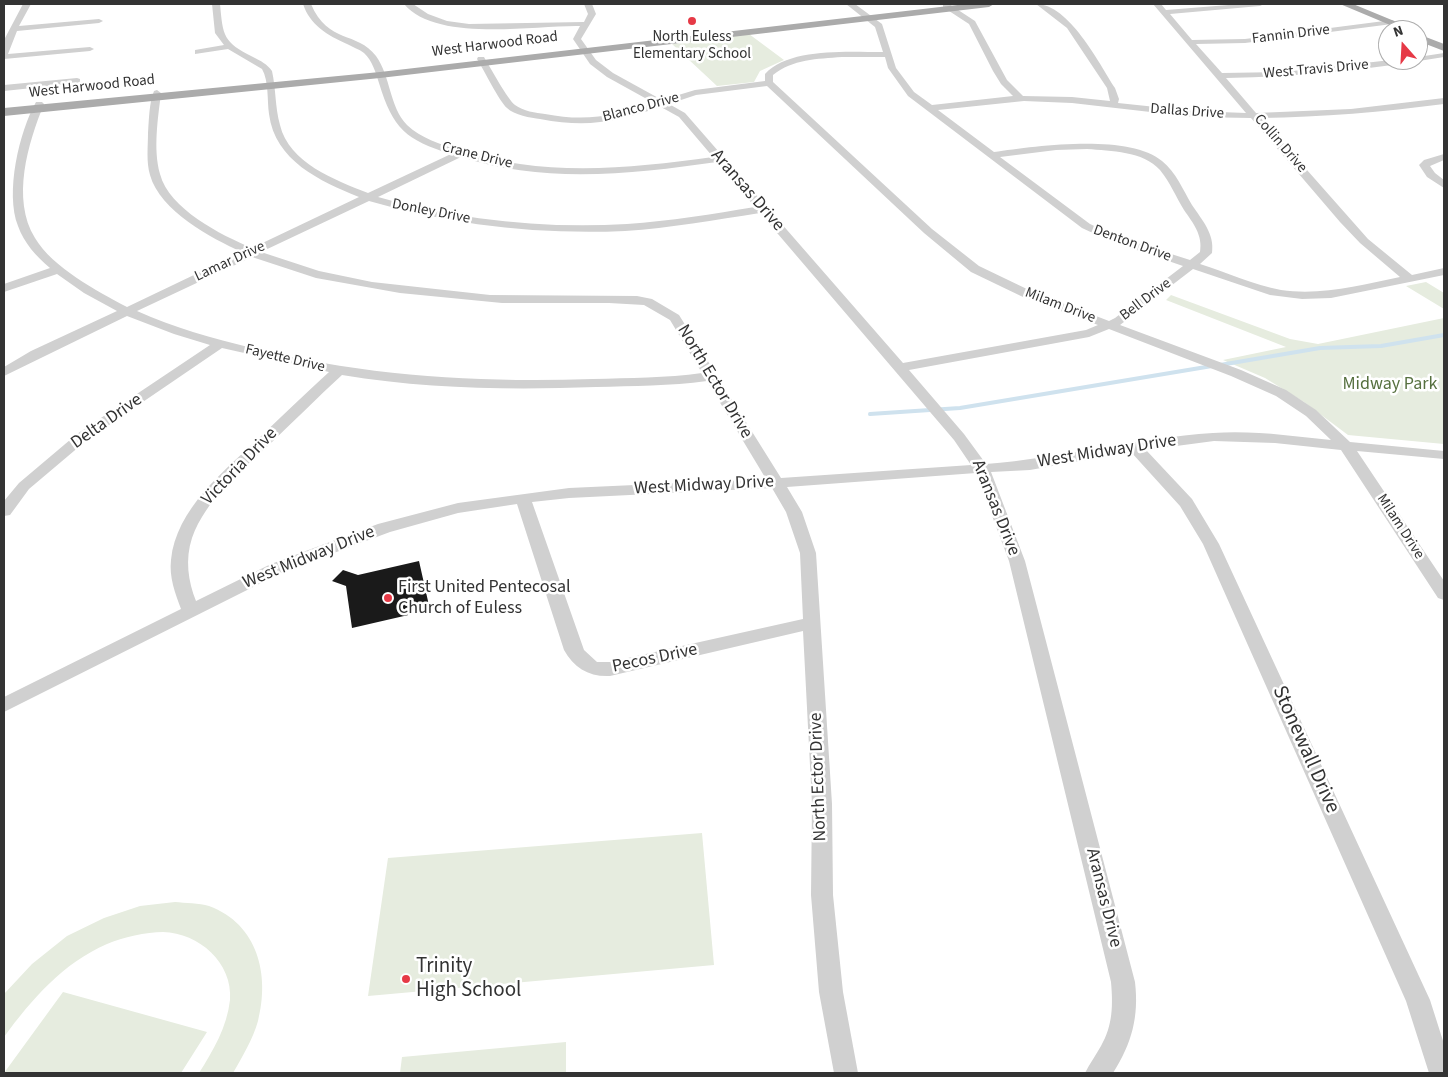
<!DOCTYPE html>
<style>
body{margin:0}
#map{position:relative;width:1448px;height:1077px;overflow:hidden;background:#fff;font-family:"Source Sans 3",sans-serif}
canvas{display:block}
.frame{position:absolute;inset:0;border:5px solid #333;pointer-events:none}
.north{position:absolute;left:1378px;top:20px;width:50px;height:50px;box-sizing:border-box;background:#fff;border:1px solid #adadad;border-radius:50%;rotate:341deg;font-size:14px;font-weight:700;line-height:20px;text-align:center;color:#333}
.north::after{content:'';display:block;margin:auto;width:18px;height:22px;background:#e63946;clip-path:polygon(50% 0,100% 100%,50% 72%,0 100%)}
</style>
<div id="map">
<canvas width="1448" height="1077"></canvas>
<div class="frame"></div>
<div class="north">N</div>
</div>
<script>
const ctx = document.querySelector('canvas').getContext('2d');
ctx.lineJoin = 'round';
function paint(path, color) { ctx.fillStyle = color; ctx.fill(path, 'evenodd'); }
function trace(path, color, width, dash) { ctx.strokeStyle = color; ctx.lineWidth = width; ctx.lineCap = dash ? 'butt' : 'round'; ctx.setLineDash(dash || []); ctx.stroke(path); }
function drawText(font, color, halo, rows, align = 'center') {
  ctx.font = font + ' "Source Sans 3",sans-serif'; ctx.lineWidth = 5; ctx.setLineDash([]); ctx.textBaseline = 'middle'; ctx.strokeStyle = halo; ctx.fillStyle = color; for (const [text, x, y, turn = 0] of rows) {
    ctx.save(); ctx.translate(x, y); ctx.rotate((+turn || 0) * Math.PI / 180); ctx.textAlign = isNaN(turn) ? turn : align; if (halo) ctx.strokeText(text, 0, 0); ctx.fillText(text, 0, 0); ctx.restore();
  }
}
paint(new Path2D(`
 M 749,34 L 784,60 L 760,71 L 754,82 L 717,86 L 672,44 Z
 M 1426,282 L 1444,293 L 1444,309 L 1406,286 Z
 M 1171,295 L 1290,339 L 1318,344 L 1444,318 L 1444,444 L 1348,435 L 1304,402 L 1265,378 L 1223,360 L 1286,347 L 1166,300 Z
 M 702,833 L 714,965 L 368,996 L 388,858 Z
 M 175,902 C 185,903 199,903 209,906 C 258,924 270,975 258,1021 C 253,1039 242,1057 233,1073 L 199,1073 C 213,1051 227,1027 230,1000 C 233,963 199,933 163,932 C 146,932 123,937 107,944 C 63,963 32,999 4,1037 L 4,994 L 32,964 L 67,936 L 104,918 L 140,906 Z
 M 63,992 L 207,1032 L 181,1073 L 4,1073 Z
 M 566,1042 L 566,1073 L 400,1073 L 402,1057 Z`), '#e6ecdf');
trace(new Path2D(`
 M 1220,365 L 1320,348 L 1381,346 L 1444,335
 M 870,414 L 960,408 L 1212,366`), '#cfe2ee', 4);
paint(new Path2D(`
 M 419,561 L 430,610 L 352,628 L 346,586 L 332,581 L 343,570 L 358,575 Z`), '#1a1a1a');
paint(new Path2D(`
 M 23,4 L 31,4 L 19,26 L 99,19 L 103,21 L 99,23 L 17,31 L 8,54 L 90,47 L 94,49 L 90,51 L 4,59 L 4,40 Z
 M 212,4 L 220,4 C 223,36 223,42 253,57 C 261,61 267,64 272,71 C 276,89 275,107 280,125 C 289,163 335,180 368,193 L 451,154 C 406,140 393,129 379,83 C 376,73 372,60 364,53 C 359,49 352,47 347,44 C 327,35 310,25 303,4 L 311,4 C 328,44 357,31 376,56 C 391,77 389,106 407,125 C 420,138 441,144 458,150 C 541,177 627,169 713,157 L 679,117 L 661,107 C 615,122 588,128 540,119 C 531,118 514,115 507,108 C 499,101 484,70 477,59 L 478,57 L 484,57 C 490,67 508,100 515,105 C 523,111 536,113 545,114 C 586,122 615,116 654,103 L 607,77 L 590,64 L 573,39 L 580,26 C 534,25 437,43 404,4 L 413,4 L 428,14 L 447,21 L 469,24 L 584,22 L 588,14 L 584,4 L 592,4 L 596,14 L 581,39 L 596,60 L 613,73 L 662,100 L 695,90 L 765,81 L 765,74 C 789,47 850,52 883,52 L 875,27 L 846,4 L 855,4 L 882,24 L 896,68 L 914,92 L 932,105 L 1013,96 L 1001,84 L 993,71 L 969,24 L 943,7 L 943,4 L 949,4 L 975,21 L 1007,80 L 1023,96 L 1072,97 L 1110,101 L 1107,88 L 1067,28 L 1036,4 C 1069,4 1099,63 1115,88 L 1119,99 L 1118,103 L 1194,111 L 1246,113 L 1153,4 L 1161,4 L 1166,10 L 1241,4 L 1264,4 L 1260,6 L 1170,14 L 1192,40 L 1245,39 L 1392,20 L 1396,22 L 1392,24 L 1245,43 L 1196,44 L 1222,73 L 1284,72 L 1391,60 L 1418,60 L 1418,57 L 1444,53 L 1444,57 C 1373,69 1299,77 1226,78 L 1256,113 L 1351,109 L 1444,98 L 1444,104 C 1383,112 1322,117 1261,118 L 1368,239 L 1412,275 L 1444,268 L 1444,275 L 1331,298 L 1302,299 L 1270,295 L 1193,269 L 1120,325 L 1241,370 L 1286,390 L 1316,410 L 1350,442 L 1444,451 L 1444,459 L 1357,451 L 1444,581 L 1444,600 L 1438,598 L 1341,450 L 1275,443 L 1214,441 L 1146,450 L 1192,499 L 1219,544 L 1430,1000 L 1444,1044 L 1444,1073 L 1429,1073 L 1406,1001 L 1203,544 L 1180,506 L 1131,452 L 1030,470 L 991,472 L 1025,561 L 1135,982 C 1139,1017 1132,1043 1113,1073 L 1085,1073 C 1090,1063 1096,1055 1101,1046 C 1113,1025 1113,1005 1111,982 L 1009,561 L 976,473 L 787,487 L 802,512 L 816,553 L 832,804 L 833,895 L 843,992 L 858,1073 L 834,1073 L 819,992 L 811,895 L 812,804 L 803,631 L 610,676 C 589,677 574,668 564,650 L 517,504 L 458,513 L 390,532 L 283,572 L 4,712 L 4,697 L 181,609 C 175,593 169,577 171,560 C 176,509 224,471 259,438 C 282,416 305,394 329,372 L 222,348 L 87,440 L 29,489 L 10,515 L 4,516 L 4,501 L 19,483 L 77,434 L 210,345 L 174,334 L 127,316 L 4,376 L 4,367 L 31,351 L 117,311 L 84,293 L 57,274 L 4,292 L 4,284 L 50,268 C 36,256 24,243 18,226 C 5,193 19,132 36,102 L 42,102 L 44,104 C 28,143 11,199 35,238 C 53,268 97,291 127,307 L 242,252 C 211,238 160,211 150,175 C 146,162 148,146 148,133 C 149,120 149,103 154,91 L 157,90 L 161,93 C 158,118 153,149 160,174 C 169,209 221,235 252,248 L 359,197 C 320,181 275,161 269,114 C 267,100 269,81 262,69 L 228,49 L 195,54 L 195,50 L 224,45 L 215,33 ZM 842,57 L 885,57 L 888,68 L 908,96 L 1082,228 L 1110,241 L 1183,266 L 1115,318 L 1109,321 L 1031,291 L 979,266 L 932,229 L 773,82 L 773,75 C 793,59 817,59 842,57 ZM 767,86 L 924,233 L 971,272 L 1023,297 L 1098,325 L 1086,330 L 903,363 L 685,113 L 669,104 L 696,95 ZM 1024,101 L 1072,103 L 1194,117 L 1251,118 L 1340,222 L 1360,243 L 1400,277 C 1361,285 1321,296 1281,290 C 1254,285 1226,272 1200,264 L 1212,253 C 1215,234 1202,220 1192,205 C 1183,190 1176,172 1162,161 C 1129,133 1035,146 994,152 L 938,110 ZM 1087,149 C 1111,151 1143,151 1160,170 C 1170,182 1176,197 1184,210 C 1193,223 1203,235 1200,252 L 1190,260 L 1118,237 L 1090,224 L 1000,157 L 1056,150 ZM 461,157 C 544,184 633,174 717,162 L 755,207 C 713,214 670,221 627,224 C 544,229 458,220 378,197 ZM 369,201 C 452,225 539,235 625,231 C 670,228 715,220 760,213 L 954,440 L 971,465 L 781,478 L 679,315 L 652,299 L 637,296 L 490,295 L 372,282 L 319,271 L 261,252 ZM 252,257 L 316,278 L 400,293 L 502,303 L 609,303 L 644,305 L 670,320 L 702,373 C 666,378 629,378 593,379 C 477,383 364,376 252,348 C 213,338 174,328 137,311 ZM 1109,329 L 1231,376 L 1276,396 L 1306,416 L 1331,440 C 1292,436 1252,430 1213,433 C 1137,438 1062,458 986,464 L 964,434 L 909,370 L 1089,337 ZM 342,375 C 426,389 511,390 596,387 C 633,386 670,386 707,381 L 766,479 L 569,488 L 458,503 L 378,524 L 271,564 L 196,601 C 188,581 185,559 192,538 C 206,499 241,471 270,444 C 294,421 318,397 342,375 ZM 772,488 L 786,512 L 800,553 L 803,619 L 610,662 L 597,662 L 584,650 L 532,502 L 569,498 Z
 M 77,78 L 80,79 L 80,83 L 4,91 L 4,85 Z
 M 1444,154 L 1444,160 L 1430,166 L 1435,173 L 1444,180 L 1444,188 L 1427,177 L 1419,165 L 1424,160 Z`), '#d0d0d0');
paint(new Path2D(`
 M 966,4 L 994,4 L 989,7 L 380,78 L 4,116 L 4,108 L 380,72 Z
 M 1340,4 L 1353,4 L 1416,30 L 1402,30 Z
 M 1418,34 L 1444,44 L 1444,51 L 1418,41 Z`), '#ababab');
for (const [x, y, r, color] of [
 [692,21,5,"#e63946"],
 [388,598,5,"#e63946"],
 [406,979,5,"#e63946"]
]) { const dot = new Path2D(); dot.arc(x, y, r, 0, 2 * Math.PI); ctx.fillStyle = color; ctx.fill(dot); trace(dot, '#fff', 2); }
drawText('15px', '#333', '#fff', [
 ["Fannin Drive",1291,35,-7],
 ["West Harwood Road",495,45,-7],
 ["West Travis Drive",1316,70,-5],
 ["West Harwood Road",92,87,-6],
 ["Blanco Drive",641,108,-15],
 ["Dallas Drive",1187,112,4],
 ["Collin Drive",1280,144,49],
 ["Crane Drive",477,156,14],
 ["Donley Drive",431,212,11],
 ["Denton Drive",1132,244,20],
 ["Lamar Drive",230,262,-25],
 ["Bell Drive",1146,300,-37],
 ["Milam Drive",1060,306,21],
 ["Fayette Drive",285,359,13],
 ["Milam Drive",1400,527,57]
]);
drawText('15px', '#333', '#fff', [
 ["North Euless",692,38],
 ["Elementary School",692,55]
]);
drawText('18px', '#333', '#fff', [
 ["Aransas Drive",747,191,49],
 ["North Ector Drive",714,382,59],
 ["Delta Drive",107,422,-35],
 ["West Midway Drive",1107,452,-9],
 ["Victoria Drive",240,467,-46],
 ["West Midway Drive",704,486,-3],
 ["Aransas Drive",995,508,68],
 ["West Midway Drive",309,558,-22],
 ["Pecos Drive",655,659,-12],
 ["North Ector Drive",819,777,-92],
 ["Aransas Drive",1103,898,76]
]);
drawText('18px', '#56703f', '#fff', [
 ["Midway Park",1390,385]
]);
drawText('18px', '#333', '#fff', [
 ["First United Pentecosal",398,588],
 ["Church of Euless",398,609]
], 'left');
drawText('21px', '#333', '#fff', [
 ["Stonewall Drive",1305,750,66]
]);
drawText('21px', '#333', '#fff', [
 ["Trinity",416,967],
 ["High School",416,991]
], 'left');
</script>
